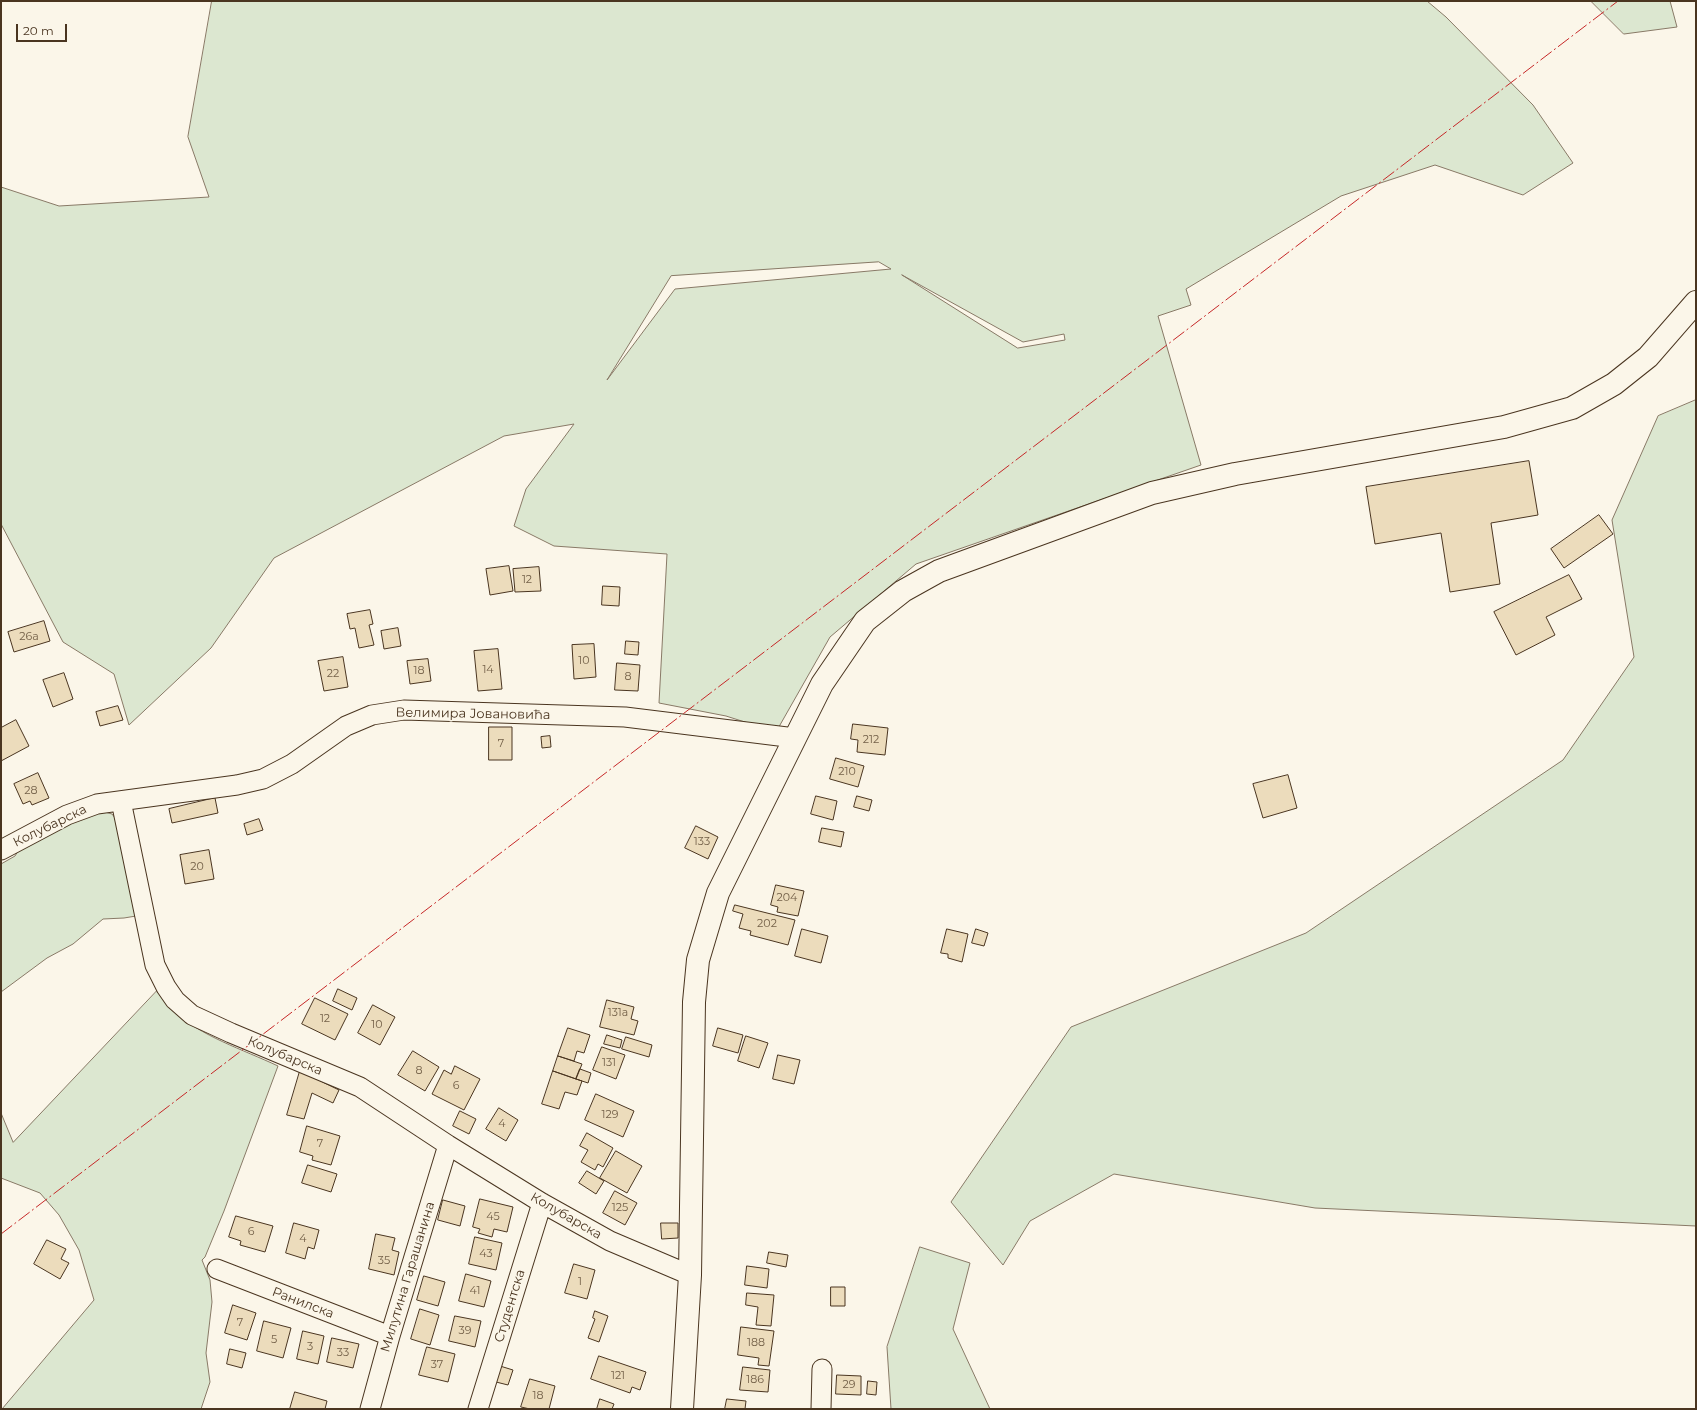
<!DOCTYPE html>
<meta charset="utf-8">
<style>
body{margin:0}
#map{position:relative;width:1697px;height:1410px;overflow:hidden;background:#fbf6e9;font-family:Montserrat,sans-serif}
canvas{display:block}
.frame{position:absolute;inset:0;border:2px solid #4a3520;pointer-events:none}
.scale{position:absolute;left:16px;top:24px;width:51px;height:18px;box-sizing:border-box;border:2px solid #4a3520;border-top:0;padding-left:5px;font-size:12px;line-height:14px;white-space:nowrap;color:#4a3520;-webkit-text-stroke:3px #fbf6e9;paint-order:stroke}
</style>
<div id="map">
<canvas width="1697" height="1410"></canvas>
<div class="frame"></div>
<div class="scale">20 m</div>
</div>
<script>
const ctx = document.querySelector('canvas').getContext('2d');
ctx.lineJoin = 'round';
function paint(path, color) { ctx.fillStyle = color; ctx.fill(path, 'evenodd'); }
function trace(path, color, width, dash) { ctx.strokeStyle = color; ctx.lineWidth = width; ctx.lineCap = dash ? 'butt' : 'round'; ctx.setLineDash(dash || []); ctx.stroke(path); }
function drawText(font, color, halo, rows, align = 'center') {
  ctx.font = font + ' Montserrat,sans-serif'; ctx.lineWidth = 3; ctx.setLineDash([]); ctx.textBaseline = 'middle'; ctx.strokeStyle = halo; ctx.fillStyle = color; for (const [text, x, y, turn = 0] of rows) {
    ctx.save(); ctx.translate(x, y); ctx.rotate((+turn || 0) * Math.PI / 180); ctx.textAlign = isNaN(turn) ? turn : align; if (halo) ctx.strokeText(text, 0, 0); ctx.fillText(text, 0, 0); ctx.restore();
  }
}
const green = new Path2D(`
 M 212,1 L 1427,1 L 1446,17 L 1533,105 L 1573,163 L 1523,195 L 1435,165 L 1341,196 L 1186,289 L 1191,305 L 1158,316 L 1201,465 L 916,564 L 830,637 L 776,732 L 726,716 L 659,703 L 667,554 L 554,546 L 514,526 L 526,489 L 574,424 L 504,436 L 274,558 L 211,648 L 129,725 L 114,674 L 63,642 L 1,524 L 1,187 L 59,206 L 209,197 L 188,137 ZM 879,262 L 891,269 L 675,289 L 607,380 L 671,276 ZM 902,275 L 1023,342 L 1064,334 L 1065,340 L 1018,348 Z
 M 1591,1 L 1670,1 L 1677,27 L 1624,34 Z
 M 1696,400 L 1696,1226 L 1315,1208 L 1114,1174 L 1030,1221 L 1003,1265 L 951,1202 L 1071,1027 L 1306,933 L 1563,760 L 1634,657 L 1612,520 L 1658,416 Z
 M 94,809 L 112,814 L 119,823 L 136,916 L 124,918 L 103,919 L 73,944 L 47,958 L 1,992 L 1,864 L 15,856 L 21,846 Z
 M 157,991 C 162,997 166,1005 172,1010 C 202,1037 242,1049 278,1066 L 224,1211 L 205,1257 L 202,1260 L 210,1280 L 212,1302 L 206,1353 L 210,1382 L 201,1409 L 2,1409 L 94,1300 L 79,1250 L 59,1215 L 40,1193 L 1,1178 L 1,1113 L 13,1142 Z
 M 920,1247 L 970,1263 L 953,1329 L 990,1409 L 891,1409 L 887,1347 Z`);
paint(green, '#dce7d0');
trace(green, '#887966', 1);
const building = new Path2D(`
 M 1529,461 L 1538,515 L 1491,523 L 1500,584 L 1450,592 L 1441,533 L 1375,544 L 1366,487 Z
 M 1599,515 L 1613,534 L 1564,568 L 1551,549 Z
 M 509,566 L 513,591 L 490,595 L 486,569 Z
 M 539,567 L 541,591 L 515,592 L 513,569 Z
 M 1569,575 L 1582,599 L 1546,617 L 1555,635 L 1516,655 L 1494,612 Z
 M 603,586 L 620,587 L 619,606 L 602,605 Z
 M 370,610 L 373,624 L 369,625 L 374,645 L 359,648 L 355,628 L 350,629 L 347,614 Z
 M 44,621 L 50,641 L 14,652 L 8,632 Z
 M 398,628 L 401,646 L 384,649 L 381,631 Z
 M 626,641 L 639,642 L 638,655 L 625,654 Z
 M 594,644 L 596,677 L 574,679 L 572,645 Z
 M 498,649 L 502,689 L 478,691 L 474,651 Z
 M 343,657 L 348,687 L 324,691 L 318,661 Z
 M 428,659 L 431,681 L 410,684 L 407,661 Z
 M 617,663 L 640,665 L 638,691 L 615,690 Z
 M 64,673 L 73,699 L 53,707 L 43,680 Z
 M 118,706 L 123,720 L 100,726 L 96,712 Z
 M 16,720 L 29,746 L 1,761 L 1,728 Z
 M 853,724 L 888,728 L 885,755 L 857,752 L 858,740 L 851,739 Z
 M 489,727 L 512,727 L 512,760 L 489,760 Z
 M 550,736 L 551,747 L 542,748 L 541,737 Z
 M 836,758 L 864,766 L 858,787 L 830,779 Z
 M 38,773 L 49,798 L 32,805 L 30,801 L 23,804 L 14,784 Z
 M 1288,775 L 1297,808 L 1263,818 L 1253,784 Z
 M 816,796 L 837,801 L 833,820 L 811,814 Z
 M 857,796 L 872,800 L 869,811 L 854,807 Z
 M 215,798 L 218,813 L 172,823 L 169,809 Z
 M 259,819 L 263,830 L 247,835 L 244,824 Z
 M 696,826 L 718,837 L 708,859 L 685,848 Z
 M 822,828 L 844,832 L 841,847 L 819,842 Z
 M 209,850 L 214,879 L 185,884 L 180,855 Z
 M 776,885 L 804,891 L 798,916 L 777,912 L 778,907 L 771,905 Z
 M 735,905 L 795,920 L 788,945 L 750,935 L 751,931 L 739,928 L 743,914 L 733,911 Z
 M 802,929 L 828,936 L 821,963 L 795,956 Z
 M 947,929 L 968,934 L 962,962 L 948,958 L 948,954 L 941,953 Z
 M 976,929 L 988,933 L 984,946 L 972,943 Z
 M 338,989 L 357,998 L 352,1010 L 333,1001 Z
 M 315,998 L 348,1014 L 335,1040 L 302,1024 Z
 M 607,1000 L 634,1007 L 631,1019 L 638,1021 L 634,1035 L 600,1027 Z
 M 373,1005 L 395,1017 L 380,1045 L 358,1033 Z
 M 568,1028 L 590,1035 L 584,1053 L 577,1051 L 574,1061 L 558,1056 Z
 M 718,1028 L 743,1035 L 738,1053 L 713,1046 Z
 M 607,1035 L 622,1040 L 620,1048 L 604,1044 Z
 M 746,1036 L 768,1043 L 759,1068 L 738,1061 Z
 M 626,1037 L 652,1045 L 649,1057 L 622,1049 Z
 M 602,1047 L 625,1055 L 616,1079 L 593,1070 Z
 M 413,1051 L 439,1067 L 425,1091 L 398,1075 Z
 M 778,1055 L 800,1060 L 794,1084 L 773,1079 Z
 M 558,1056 L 582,1064 L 576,1079 L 553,1071 Z
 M 455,1066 L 480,1079 L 464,1110 L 432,1094 L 444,1070 L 451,1074 Z
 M 580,1069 L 591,1073 L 588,1083 L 576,1079 Z
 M 300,1071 L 339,1090 L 333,1103 L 312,1093 L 304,1119 L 287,1115 Z
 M 553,1071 L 582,1081 L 577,1095 L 565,1092 L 559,1109 L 542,1104 Z
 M 596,1094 L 634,1111 L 623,1137 L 585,1120 Z
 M 499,1108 L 518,1120 L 506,1141 L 486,1129 Z
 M 460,1111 L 476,1119 L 469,1134 L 453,1126 Z
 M 307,1126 L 340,1136 L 331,1165 L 312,1160 L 313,1156 L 300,1152 Z
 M 587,1133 L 613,1148 L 603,1167 L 598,1164 L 595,1170 L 581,1162 L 588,1150 L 580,1146 Z
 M 616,1151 L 642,1166 L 627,1193 L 600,1178 Z
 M 308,1165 L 337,1174 L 331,1192 L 302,1183 Z
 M 587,1171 L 604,1181 L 596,1194 L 579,1183 Z
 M 615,1191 L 637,1203 L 625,1225 L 603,1213 Z
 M 480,1199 L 513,1207 L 507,1232 L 494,1229 L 492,1237 L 478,1233 L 480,1229 L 473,1227 Z
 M 443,1200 L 465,1206 L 460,1226 L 438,1220 Z
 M 236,1216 L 273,1226 L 265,1252 L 240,1245 L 241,1241 L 229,1237 Z
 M 294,1223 L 319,1230 L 314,1249 L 308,1247 L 305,1259 L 286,1253 Z
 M 661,1223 L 678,1223 L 678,1238 L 662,1239 Z
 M 376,1234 L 395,1238 L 392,1250 L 399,1252 L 394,1275 L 369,1269 Z
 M 475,1237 L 502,1243 L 496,1270 L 469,1264 Z
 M 47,1240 L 66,1249 L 61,1259 L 69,1263 L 60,1279 L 34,1264 Z
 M 769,1252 L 788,1255 L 786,1267 L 767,1263 Z
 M 574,1264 L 595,1270 L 587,1299 L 565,1293 Z
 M 747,1266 L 769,1269 L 767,1288 L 745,1285 Z
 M 466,1274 L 491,1281 L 484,1307 L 459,1301 Z
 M 424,1276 L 445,1282 L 438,1306 L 417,1300 Z
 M 831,1287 L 845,1287 L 845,1306 L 831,1306 Z
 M 747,1293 L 774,1295 L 771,1326 L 756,1325 L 758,1307 L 746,1305 Z
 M 233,1305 L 256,1313 L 247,1340 L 225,1333 Z
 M 420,1309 L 439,1315 L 430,1345 L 411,1339 Z
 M 595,1311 L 608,1316 L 599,1342 L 588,1338 L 595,1319 L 593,1318 Z
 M 455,1316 L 481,1321 L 475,1347 L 449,1341 Z
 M 264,1321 L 291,1328 L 283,1358 L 257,1351 Z
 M 741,1327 L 774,1331 L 769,1366 L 758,1365 L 759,1358 L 738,1355 Z
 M 303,1331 L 324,1336 L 318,1364 L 297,1359 Z
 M 332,1338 L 359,1344 L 353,1368 L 327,1362 Z
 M 427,1347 L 455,1354 L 448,1382 L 419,1375 Z
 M 230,1349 L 246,1353 L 242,1368 L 227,1364 Z
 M 599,1356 L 646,1372 L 640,1390 L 632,1387 L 630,1393 L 591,1379 Z
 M 500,1366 L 513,1370 L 508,1385 L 496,1382 Z
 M 743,1367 L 770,1370 L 768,1392 L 740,1390 Z
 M 837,1375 L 861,1376 L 861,1395 L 836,1394 Z
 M 530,1379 L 555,1386 L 549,1409 L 530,1409 L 521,1407 Z
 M 868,1381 L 877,1382 L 876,1395 L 867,1394 Z
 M 295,1392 L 327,1401 L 325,1409 L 290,1409 Z
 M 600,1399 L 614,1404 L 612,1409 L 597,1409 Z
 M 727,1399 L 746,1401 L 745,1409 L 725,1409 Z`);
paint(building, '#ecdcbc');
trace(building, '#4a3520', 1);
const minor = new Path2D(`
 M 121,801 L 155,965 L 166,987 L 175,1000 L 192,1015 L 231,1033 L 360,1087 L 448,1145 L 542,1203 L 610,1241 L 690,1275
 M 1,850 L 67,815 L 97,804 L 237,785 L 263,779 L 292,764 L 346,726 L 372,715 L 404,710 L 625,717 L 795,738
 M 217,1269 L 390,1336
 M 370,1409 L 390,1336 L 448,1145
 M 478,1409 L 542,1203
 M 821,1409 L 822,1369`);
const major = new Path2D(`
 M 682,1409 L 690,1275 L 694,1002 L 698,960 L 718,893 L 822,684 L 865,621 L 903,591 L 939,571 L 1152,493 L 1235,474 L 1504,427 L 1572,408 L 1614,384 L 1648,357 L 1696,302`);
trace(minor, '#4a3520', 21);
trace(major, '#4a3520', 24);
trace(minor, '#fbf6e9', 19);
trace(major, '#fbf6e9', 22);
trace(new Path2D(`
 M 1,1234 L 1618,1`), '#c62828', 1, [14, 3, 2, 3]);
drawText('11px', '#725f47', null, [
 ["12",527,580],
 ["26a",29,637],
 ["10",584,661],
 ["14",488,670],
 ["18",419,671],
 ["22",333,674],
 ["8",628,677],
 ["212",871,740],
 ["7",501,744],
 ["210",847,772],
 ["28",31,791],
 ["133",702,842],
 ["20",197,867],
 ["204",787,898],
 ["202",767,924],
 ["131a",618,1013],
 ["12",325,1019],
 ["10",377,1025],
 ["131",609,1063],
 ["8",419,1071],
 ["6",456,1086],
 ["129",610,1115],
 ["4",502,1124],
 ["7",320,1144],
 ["125",620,1208],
 ["45",493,1217],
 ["6",251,1232],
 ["4",303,1239],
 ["43",486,1254],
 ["35",384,1261],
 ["1",580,1282],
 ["41",475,1291],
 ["7",240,1323],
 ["39",465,1331],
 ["5",274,1340],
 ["188",756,1343],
 ["3",310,1347],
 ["33",343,1353],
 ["37",437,1365],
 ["121",618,1376],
 ["186",755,1380],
 ["29",849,1385],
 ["18",538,1396]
]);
drawText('13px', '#4a3520', '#fbf6e9', [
 ["Велимира Јовановића",473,714,1],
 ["Колубарска",50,826,-26],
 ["Колубарска",285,1056,23],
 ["Колубарска",566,1216,30],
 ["Милутина Гарашанина",408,1277,-73],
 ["Ранилска",303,1303,21],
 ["Студентска",510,1306,-73]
]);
</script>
